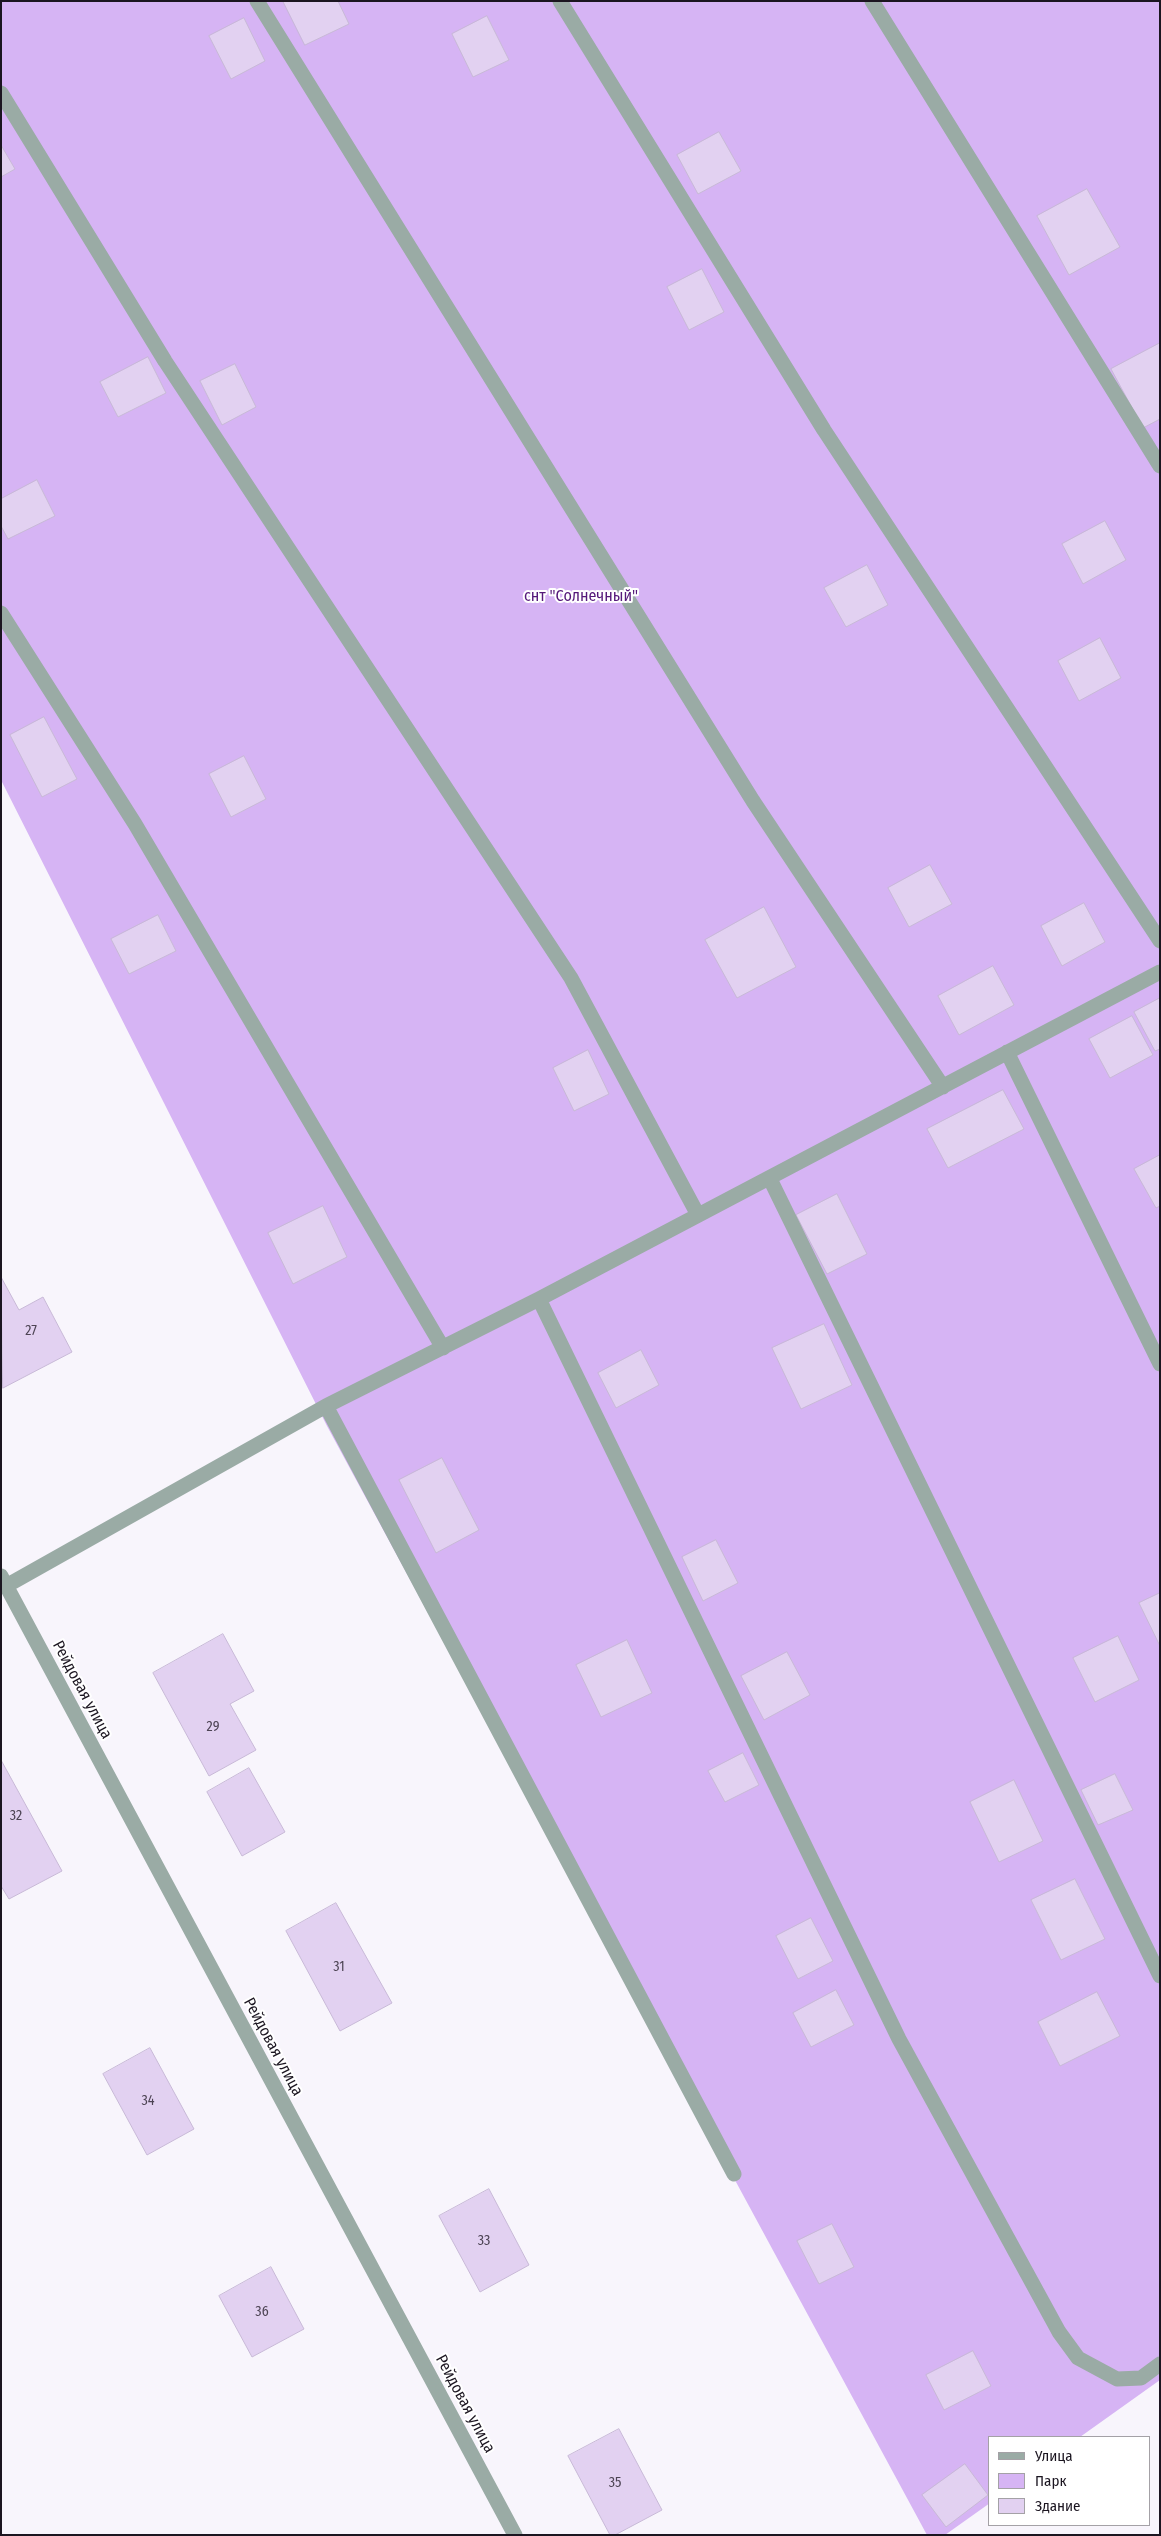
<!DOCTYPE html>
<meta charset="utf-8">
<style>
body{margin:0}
#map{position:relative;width:1161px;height:2536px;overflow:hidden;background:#f8f5fc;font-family:"Fira Sans Condensed",sans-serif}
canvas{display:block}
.frame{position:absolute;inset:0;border:2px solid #1b1520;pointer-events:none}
.legend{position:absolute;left:988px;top:2436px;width:162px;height:90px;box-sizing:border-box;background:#fff;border:1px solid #a4a1a6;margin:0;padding:6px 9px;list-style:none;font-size:15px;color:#1b1520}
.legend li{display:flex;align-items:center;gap:10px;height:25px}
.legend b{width:25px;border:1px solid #a4a1a6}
</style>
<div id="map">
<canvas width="1161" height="2536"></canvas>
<div class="frame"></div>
<ul class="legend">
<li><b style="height:6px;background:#9aaba5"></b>Улица</li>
<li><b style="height:14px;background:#d6b4f4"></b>Парк</li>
<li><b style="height:14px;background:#e2d1f1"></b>Здание</li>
</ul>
</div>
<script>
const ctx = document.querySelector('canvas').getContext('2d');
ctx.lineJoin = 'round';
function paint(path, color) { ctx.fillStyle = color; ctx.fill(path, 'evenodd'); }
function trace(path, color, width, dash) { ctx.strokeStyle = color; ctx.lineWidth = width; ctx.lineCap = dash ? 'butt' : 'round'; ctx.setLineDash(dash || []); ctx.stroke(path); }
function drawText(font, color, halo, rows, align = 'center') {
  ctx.font = font + ' "Fira Sans Condensed",sans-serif'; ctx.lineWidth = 4; ctx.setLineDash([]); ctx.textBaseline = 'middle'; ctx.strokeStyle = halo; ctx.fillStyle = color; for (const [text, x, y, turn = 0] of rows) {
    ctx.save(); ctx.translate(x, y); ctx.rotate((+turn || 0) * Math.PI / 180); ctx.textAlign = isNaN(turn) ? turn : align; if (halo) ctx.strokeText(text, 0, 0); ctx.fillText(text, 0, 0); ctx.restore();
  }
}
paint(new Path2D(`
 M 1,1 L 1160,1 L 1160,2380 L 1080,2437 L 990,2437 L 990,2503 L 945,2535 L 927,2535 L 327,1426 L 1,780 Z`), '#d6b4f4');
const building = new Path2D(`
 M 283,1 L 338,1 L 349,24 L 305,45 Z
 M 487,16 L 509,60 L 473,77 L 452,34 Z
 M 244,18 L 265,61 L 231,79 L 209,36 Z
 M 719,132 L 741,171 L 698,194 L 677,155 Z
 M 1,145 L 15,169 L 1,177 Z
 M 1087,189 L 1120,247 L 1069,275 L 1037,216 Z
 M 702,269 L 724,312 L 689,330 L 667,287 Z
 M 1160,343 L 1160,419 L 1143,428 L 1111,369 Z
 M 148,357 L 166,393 L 118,417 L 100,382 Z
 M 235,364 L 256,407 L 222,425 L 200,381 Z
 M 37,480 L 55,516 L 8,539 L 1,526 L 1,499 Z
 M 1105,521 L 1126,560 L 1083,584 L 1062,544 Z
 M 867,565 L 888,605 L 846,627 L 824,588 Z
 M 1100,638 L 1121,678 L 1079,701 L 1058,661 Z
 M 44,717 L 77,779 L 42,797 L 10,735 Z
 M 244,756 L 266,799 L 231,817 L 209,774 Z
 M 930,865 L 952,904 L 909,927 L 888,888 Z
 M 1084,903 L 1105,942 L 1062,966 L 1041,926 Z
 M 764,907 L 796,967 L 737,998 L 705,940 Z
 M 158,915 L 176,951 L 129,974 L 111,939 Z
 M 993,966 L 1014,1005 L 959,1035 L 938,996 Z
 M 1160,998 L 1160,1049 L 1155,1051 L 1134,1012 Z
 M 1132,1016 L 1153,1055 L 1110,1078 L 1089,1039 Z
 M 588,1050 L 609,1094 L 574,1111 L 553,1068 Z
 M 1003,1090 L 1024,1129 L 948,1168 L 927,1129 Z
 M 1160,1155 L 1160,1206 L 1156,1208 L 1134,1169 Z
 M 837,1194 L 867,1254 L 827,1274 L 796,1215 Z
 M 323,1206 L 347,1257 L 293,1284 L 268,1233 Z
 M 1,1277 L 19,1310 L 43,1297 L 72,1352 L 3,1388 Z
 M 824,1324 L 852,1385 L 801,1409 L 772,1348 Z
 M 641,1350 L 659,1385 L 616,1408 L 598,1373 Z
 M 442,1458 L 479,1530 L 436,1553 L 399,1480 Z
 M 716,1540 L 738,1583 L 703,1601 L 682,1557 Z
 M 1160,1593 L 1160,1646 L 1139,1603 Z
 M 223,1634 L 254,1691 L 230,1704 L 256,1750 L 209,1776 L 153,1673 Z
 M 1118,1636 L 1139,1680 L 1095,1702 L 1073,1658 Z
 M 627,1640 L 652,1693 L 601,1717 L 576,1665 Z
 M 787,1652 L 810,1695 L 764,1720 L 741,1676 Z
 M 743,1753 L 759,1785 L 725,1802 L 708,1771 Z
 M 1,1760 L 62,1871 L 9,1899 L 1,1886 Z
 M 249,1768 L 285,1832 L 242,1856 L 207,1792 Z
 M 1115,1774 L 1133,1810 L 1098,1825 L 1081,1790 Z
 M 1014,1780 L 1043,1841 L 999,1862 L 970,1802 Z
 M 1075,1879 L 1105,1939 L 1061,1960 L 1031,1900 Z
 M 336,1903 L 392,2003 L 340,2031 L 286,1931 Z
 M 811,1918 L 833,1961 L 798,1979 L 776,1936 Z
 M 836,1990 L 854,2025 L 811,2047 L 793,2013 Z
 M 1097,1992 L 1120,2036 L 1060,2066 L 1038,2022 Z
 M 150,2048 L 194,2129 L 147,2155 L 103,2074 Z
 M 489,2189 L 529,2265 L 480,2292 L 439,2216 Z
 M 832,2224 L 854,2267 L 819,2284 L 797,2241 Z
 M 271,2267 L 304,2329 L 252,2357 L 219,2296 Z
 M 973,2351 L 991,2386 L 944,2410 L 926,2375 Z
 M 619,2429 L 662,2510 L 615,2535 L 610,2535 L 568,2456 Z
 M 965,2464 L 988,2495 L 946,2527 L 922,2495 Z`);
paint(building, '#e2d1f1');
trace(building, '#c8b9d7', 1);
trace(new Path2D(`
 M 257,1 L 753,801 L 943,1087
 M 560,1 L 824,430 L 1160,941
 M 872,1 L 1160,466
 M 1,93 L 165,361 L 571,978 L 698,1215
 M 1,613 L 135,824 L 443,1348
 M 1007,1052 L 1160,1364
 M 770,1179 L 1160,1976
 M 539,1299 L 899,2039 L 1059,2332 L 1078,2358 L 1117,2379 L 1141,2378 L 1160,2364
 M 326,1406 L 734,2174
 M 1,1576 L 515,2535
 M 6,1586 L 326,1406 L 539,1299 L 1160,972`), '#9aaba5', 15);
drawText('14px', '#4d4454', null, [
 ["27",31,1331],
 ["29",213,1727],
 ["32",16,1816],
 ["31",339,1967],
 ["34",148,2101],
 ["33",484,2241],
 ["36",262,2312],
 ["35",615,2483]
]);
drawText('16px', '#55197a', '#fff', [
 ["снт \"Солнечный\"",581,597]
]);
drawText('16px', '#1b1520', '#fff', [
 ["Рейдовая улица",82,1690,62],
 ["Рейдовая улица",273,2047,62],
 ["Рейдовая улица",465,2404,62]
]);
</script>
